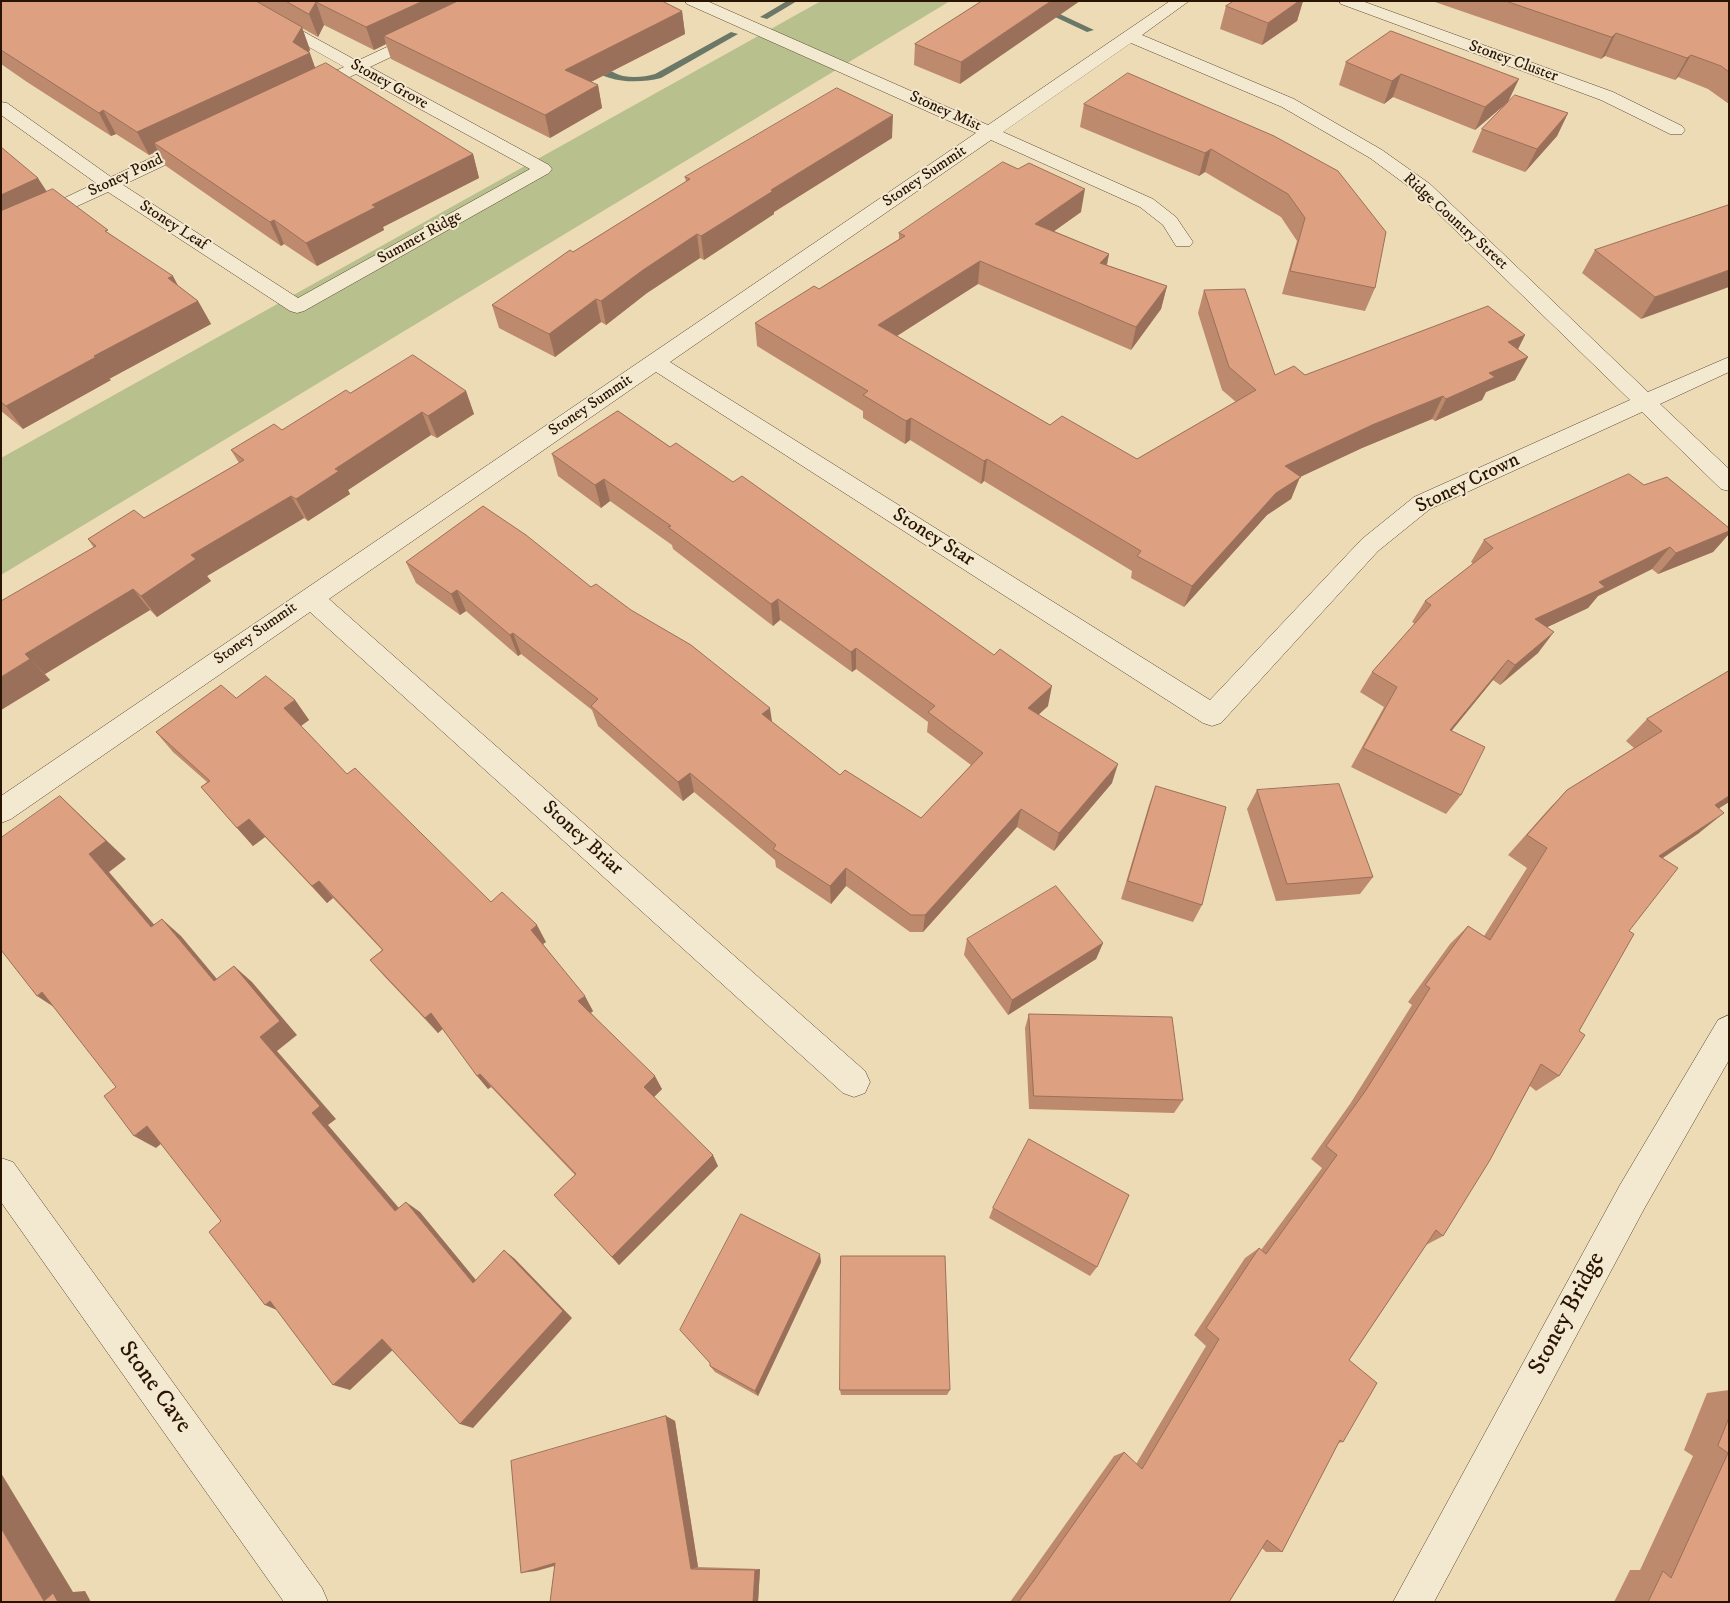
<!DOCTYPE html>
<style>
body{margin:0}
#map{position:relative;width:1730px;height:1603px;overflow:hidden;background:#eddbb6;font-family:"IM FELL DW Pica",serif}
canvas{display:block}
.frame{position:absolute;inset:0;border:2px solid #281400;pointer-events:none}
</style>
<div id="map">
<canvas width="1730" height="1603"></canvas>
<div class="frame"></div>
</div>
<script>
const ctx = document.querySelector('canvas').getContext('2d');
ctx.lineJoin = 'round';
function paint(path, color) { ctx.fillStyle = color; ctx.fill(path, 'evenodd'); }
function trace(path, color, width, dash) { ctx.strokeStyle = color; ctx.lineWidth = width; ctx.lineCap = dash ? 'butt' : 'round'; ctx.setLineDash(dash || []); ctx.stroke(path); }
function drawText(font, color, halo, rows, align = 'center') {
  ctx.font = font + ' "IM FELL DW Pica",serif'; ctx.lineWidth = 4; ctx.setLineDash([]); ctx.textBaseline = 'middle'; ctx.strokeStyle = halo; ctx.fillStyle = color; for (const [text, x, y, turn = 0] of rows) {
    ctx.save(); ctx.translate(x, y); ctx.rotate((+turn || 0) * Math.PI / 180); ctx.textAlign = isNaN(turn) ? turn : align; if (halo) ctx.strokeText(text, 0, 0); ctx.fillText(text, 0, 0); ctx.restore();
  }
}
paint(new Path2D(`
 M 821,1 L 950,1 L 1,575 L 1,458 Z`), '#b8c08e');
paint(new Path2D(`
 M 787,1 L 797,1 L 767,19 L 760,17 Z
 M 1021,1 L 1032,1 L 1094,30 L 1087,32 Z
 M 731,32 L 738,34 L 661,78 C 637,84 607,83 587,66 C 595,60 613,74 623,76 C 634,78 645,77 655,74 Z`), '#6c7867');
const minor = new Path2D(`
 M 228,1 L 248,1 L 357,61 L 417,33 L 429,33 L 431,36 L 429,39 L 370,67 L 549,165 L 552,169 L 549,173 L 304,311 L 297,313 L 290,311 L 108,192 L 1,241 L 1,228 L 96,183 L 1,115 L 1,102 L 7,103 L 111,177 L 191,139 L 203,139 L 206,143 L 203,147 L 123,185 L 298,298 L 530,169 L 356,74 L 316,93 L 304,93 L 301,89 L 304,85 L 344,67 Z
 M 685,1 L 707,1 L 988,125 L 1170,1 L 1189,1 L 1142,35 L 1294,99 L 1382,150 L 1430,184 L 1648,392 L 1729,357 L 1729,372 L 1660,404 L 1729,469 L 1729,491 L 1721,489 L 1642,412 L 1430,509 L 1378,551 L 1221,723 L 1212,726 L 1203,723 L 656,372 L 329,599 L 865,1071 L 870,1082 L 865,1093 L 854,1097 L 843,1093 L 310,612 L 11,819 L 1,823 L 1,796 L 976,133 L 687,4 ZM 1131,43 L 1282,107 L 1370,158 L 1416,192 L 1630,400 L 1414,497 L 1362,539 L 1210,700 L 670,362 L 991,140 L 1140,207 L 1163,225 L 1176,246 L 1190,246 L 1193,242 L 1176,217 L 1153,199 L 1003,132 Z
 M 1339,1 L 1362,1 L 1613,92 L 1682,126 L 1685,130 L 1682,134 L 1670,134 L 1601,100 L 1341,4 Z
 M 1729,1015 L 1729,1060 L 1644,1209 L 1434,1602 L 1393,1602 L 1620,1185 L 1718,1020 Z
 M 1,1158 L 13,1162 L 322,1588 L 328,1602 L 284,1602 L 1,1202 Z`);
trace(minor, '#59462e', 1);
paint(minor, '#f3e8d0');
paint(new Path2D(`
 M 1,1 L 662,1 L 682,11 L 685,34 L 591,82 L 598,85 L 602,108 L 550,138 L 391,59 L 386,44 L 374,50 L 324,25 L 318,37 L 302,28 L 310,50 L 309,52 L 315,68 L 473,154 L 479,178 L 383,227 L 384,230 L 317,266 L 284,244 L 281,246 L 166,166 L 158,151 L 149,155 L 116,134 L 111,136 L 27,82 L 1,64 Z
 M 982,1 L 960,84 L 914,65 L 915,44 Z
 M 1234,1 L 1303,1 L 1297,21 L 1262,45 L 1220,29 L 1226,6 Z
 M 1432,1 L 1729,1 L 1729,104 L 1708,89 L 1678,77 L 1675,80 L 1605,56 L 1601,59 Z
 M 1391,31 L 1508,102 L 1568,113 L 1557,136 L 1525,172 L 1472,152 L 1482,129 L 1508,102 L 1475,130 L 1393,97 L 1384,104 L 1339,85 L 1346,62 Z
 M 1084,104 L 1274,136 L 1375,288 L 1365,311 L 1282,294 L 1297,241 L 1281,217 L 1205,172 L 1199,176 L 1080,127 Z
 M 892,138 L 774,212 L 774,214 L 704,260 L 700,258 L 647,293 L 606,325 L 601,322 L 555,357 L 499,328 L 492,305 L 573,252 L 686,182 L 685,177 Z
 M 1,147 L 47,192 L 110,234 L 198,301 L 211,324 L 109,379 L 111,380 L 23,429 L 1,411 Z
 M 1729,205 L 1641,319 L 1582,273 L 1595,250 Z
 M 1081,212 L 1054,231 L 1109,254 L 1107,265 L 1167,286 L 1161,309 L 1131,350 L 978,284 L 897,336 L 1050,425 L 1137,459 L 1236,402 L 1222,390 L 1198,313 L 1204,290 L 1275,375 L 1305,375 L 1525,335 L 1518,349 L 1528,357 L 1515,380 L 1486,392 L 1482,400 L 1435,421 L 1432,419 L 1362,448 L 1300,477 L 1291,499 L 1267,515 L 1184,607 L 1131,578 L 1132,571 L 984,481 L 981,484 L 910,440 L 905,444 L 863,418 L 863,411 L 757,346 L 755,323 L 819,289 L 899,239 L 899,233 Z
 M 466,391 L 474,414 L 437,438 L 431,435 L 348,490 L 350,494 L 308,521 L 304,518 L 207,576 L 211,581 L 157,617 L 150,610 L 45,674 L 50,680 L 1,710 L 94,548 L 88,539 L 144,518 L 239,463 L 231,450 L 282,430 L 350,393 Z
 M 618,411 L 1048,706 L 1038,715 L 1112,783 L 1054,851 L 1017,827 L 923,932 L 910,932 L 846,886 L 831,904 L 776,867 L 775,860 L 694,792 L 683,801 L 598,726 L 592,710 L 521,654 L 518,656 L 466,611 L 460,615 L 416,583 L 406,562 L 591,587 L 772,722 L 840,775 L 921,818 L 971,765 L 927,732 L 928,722 L 856,669 L 852,672 L 780,620 L 773,626 L 673,549 L 672,545 L 610,501 L 601,508 L 558,476 L 552,454 Z
 M 1644,485 L 1729,528 L 1729,534 L 1713,552 L 1658,574 L 1652,569 L 1598,596 L 1588,608 L 1547,627 L 1538,653 L 1500,685 L 1493,680 L 1451,731 L 1461,795 L 1446,814 L 1351,767 L 1384,707 L 1360,692 L 1372,672 L 1415,624 L 1412,622 L 1425,601 L 1473,564 L 1471,562 L 1484,540 Z
 M 1729,671 L 1729,802 L 1719,808 L 1699,833 L 1663,858 L 1629,931 L 1579,1031 L 1559,1076 L 1536,1091 L 1530,1086 L 1443,1236 L 1426,1245 L 1349,1360 L 1343,1442 L 1338,1443 L 1282,1552 L 1266,1552 L 1262,1548 L 1229,1602 L 1010,1602 L 1028,1577 L 1114,1456 L 1124,1452 L 1136,1464 L 1206,1346 L 1194,1335 L 1245,1258 L 1259,1248 L 1261,1250 L 1322,1168 L 1311,1159 L 1350,1104 L 1412,1005 L 1408,1002 L 1450,944 L 1468,926 L 1484,936 L 1527,868 L 1508,855 L 1547,811 L 1567,790 L 1634,748 L 1626,741 L 1647,719 Z
 M 236,698 L 295,700 L 309,720 L 301,726 L 347,774 L 491,902 L 546,942 L 543,944 L 593,1011 L 591,1013 L 662,1089 L 654,1097 L 718,1166 L 619,1265 L 554,1195 L 575,1175 L 491,1087 L 488,1089 L 443,1029 L 438,1033 L 384,976 L 370,960 L 382,950 L 333,898 L 327,903 L 265,837 L 253,846 L 201,787 L 207,782 L 173,752 L 156,732 Z
 M 1156,786 L 1202,905 L 1193,922 L 1121,899 L 1149,805 Z
 M 1257,790 L 1373,877 L 1360,894 L 1276,901 L 1247,809 Z
 M 967,939 L 1103,943 L 1096,959 L 1008,1015 L 964,955 Z
 M 1029,1014 L 1183,1100 L 1174,1113 L 1029,1109 L 1025,1028 Z
 M 993,1208 L 1097,1267 L 1090,1276 L 989,1218 Z
 M 821,1262 L 758,1396 L 715,1372 L 710,1366 L 710,1363 Z
 M 840,1390 L 950,1390 L 947,1395 L 841,1395 Z
 M 1729,1390 L 1729,1602 L 1614,1602 L 1630,1570 L 1640,1570 L 1693,1456 L 1684,1450 L 1707,1393 Z
 M 666,1416 L 675,1421 L 698,1567 L 760,1569 L 758,1602 L 555,1566 L 536,1571 Z`), '#be8a6e');
paint(new Path2D(`
 M 423,1 L 477,1 L 384,36 L 386,44 L 374,50 L 366,27 Z
 M 1051,1 L 1080,1 L 960,84 L 961,62 Z
 M 1299,1 L 1303,1 L 1297,21 L 1262,45 L 1268,23 Z
 M 316,2 L 324,25 L 318,37 L 309,14 Z
 M 682,11 L 685,34 L 569,93 L 565,70 Z
 M 302,27 L 310,50 L 308,53 L 310,53 L 318,76 L 154,143 L 158,151 L 149,155 L 137,132 L 293,42 Z
 M 1616,33 L 1605,56 L 1601,59 L 1612,37 Z
 M 1691,55 L 1678,77 L 1675,80 L 1687,58 Z
 M 1401,74 L 1393,97 L 1384,104 L 1392,81 Z
 M 1519,79 L 1508,102 L 1475,130 L 1485,107 Z
 M 598,85 L 602,108 L 550,138 L 545,115 Z
 M 103,110 L 116,134 L 111,136 L 99,113 Z
 M 1568,113 L 1557,136 L 1525,172 L 1537,149 Z
 M 893,115 L 892,138 L 774,212 L 774,214 L 704,260 L 701,236 L 771,190 Z
 M 1211,149 L 1205,172 L 1199,176 L 1205,153 Z
 M 473,154 L 479,178 L 383,227 L 384,230 L 317,266 L 306,243 L 372,205 Z
 M 38,178 L 53,201 L 1,226 L 1,195 Z
 M 1085,189 L 1081,212 L 1032,247 L 1035,224 Z
 M 274,220 L 284,244 L 281,246 L 270,222 Z
 M 697,234 L 700,258 L 647,293 L 606,325 L 601,301 L 643,270 Z
 M 1109,254 L 1104,277 L 1100,263 Z
 M 980,261 L 978,284 L 878,348 L 878,325 Z
 M 1729,270 L 1729,287 L 1641,319 L 1655,297 Z
 M 173,276 L 185,299 L 168,278 Z
 M 1167,286 L 1161,309 L 1131,350 L 1136,327 Z
 M 596,299 L 601,322 L 555,357 L 549,334 Z
 M 198,301 L 211,324 L 109,379 L 111,380 L 23,429 L 6,406 L 94,356 Z
 M 1525,335 L 1513,359 L 1508,342 Z
 M 1528,357 L 1515,380 L 1486,392 L 1482,400 L 1435,421 L 1446,399 L 1489,373 Z
 M 466,391 L 474,414 L 437,438 L 428,416 Z
 M 1443,396 L 1432,419 L 1362,448 L 1300,477 L 1291,499 L 1267,515 L 1184,607 L 1192,586 L 1285,466 L 1372,425 Z
 M 422,412 L 431,435 L 348,490 L 350,494 L 308,521 L 296,499 L 335,469 Z
 M 911,418 L 910,440 L 905,444 L 906,421 Z
 M 987,459 L 984,481 L 981,484 L 984,461 Z
 M 604,479 L 610,501 L 601,508 L 595,485 Z
 M 291,496 L 304,518 L 207,576 L 211,581 L 157,617 L 141,596 L 191,555 Z
 M 1729,531 L 1729,534 L 1713,552 L 1658,574 L 1676,553 Z
 M 1670,547 L 1652,569 L 1598,596 L 1588,608 L 1520,640 L 1535,619 L 1599,582 Z
 M 133,589 L 150,610 L 45,674 L 25,654 Z
 M 457,590 L 466,611 L 460,615 L 451,594 Z
 M 778,599 L 780,620 L 773,626 L 771,604 Z
 M 1554,632 L 1538,653 L 1500,685 L 1515,665 Z
 M 513,633 L 521,654 L 518,656 L 510,635 Z
 M 856,648 L 856,669 L 852,672 L 851,652 Z
 M 30,659 L 50,680 L 1,710 L 1,677 Z
 M 1508,660 L 1493,680 L 1436,750 L 1450,730 Z
 M 1052,686 L 1048,706 L 1024,728 L 1028,708 Z
 M 295,700 L 309,720 L 298,728 L 284,708 Z
 M 770,708 L 773,728 L 762,714 Z
 M 1118,764 L 1112,783 L 1054,851 L 1059,833 Z
 M 690,773 L 694,792 L 683,801 L 678,782 Z
 M 60,796 L 80,815 L 126,859 L 109,872 L 170,943 L 151,927 L 89,854 Z
 M 1729,796 L 1729,802 L 1691,826 L 1715,805 Z
 M 1021,809 L 1017,827 L 923,932 L 925,915 Z
 M 1724,813 L 1699,833 L 1636,876 L 1659,856 Z
 M 249,819 L 265,837 L 253,846 L 237,828 Z
 M 846,868 L 846,886 L 831,904 L 830,886 Z
 M 319,881 L 333,898 L 327,903 L 312,886 Z
 M 162,919 L 181,936 L 232,997 L 214,981 Z
 M 537,925 L 546,942 L 540,946 L 531,930 Z
 M 1103,943 L 1096,959 L 1008,1015 L 1012,1000 Z
 M 234,966 L 252,982 L 297,1035 L 277,1051 L 336,1119 L 328,1125 L 410,1221 L 395,1211 L 312,1113 L 260,1037 Z
 M 42,992 L 60,1011 L 37,996 Z
 M 585,996 L 593,1011 L 586,1016 L 578,1001 Z
 M 431,1013 L 443,1028 L 438,1033 L 425,1018 Z
 M 480,1074 L 491,1087 L 488,1089 L 477,1076 Z
 M 655,1076 L 662,1089 L 651,1100 L 644,1087 Z
 M 147,1126 L 168,1138 L 156,1148 L 134,1136 Z
 M 713,1155 L 718,1166 L 619,1265 L 612,1257 Z
 M 406,1202 L 420,1212 L 485,1291 L 473,1283 Z
 M 504,1250 L 515,1259 L 572,1318 L 473,1428 L 460,1424 Z
 M 820,1254 L 821,1262 L 758,1396 L 755,1391 Z
 M 270,1301 L 284,1313 L 265,1305 Z
 M 382,1339 L 398,1345 L 350,1390 L 333,1385 Z
 M 666,1416 L 675,1421 L 698,1567 L 691,1569 Z
 M 1,1473 L 73,1592 L 85,1591 L 91,1602 L 44,1601 L 1,1528 Z
 M 569,1561 L 536,1571 L 521,1573 L 555,1563 Z
 M 760,1569 L 758,1602 L 753,1602 L 755,1570 Z`), '#9b705a');
const building = new Path2D(`
 M 1,1 L 256,1 L 302,27 L 293,42 L 310,53 L 137,132 L 103,110 L 99,113 L 1,50 Z
 M 286,1 L 423,1 L 366,27 L 316,2 L 309,14 Z
 M 458,1 L 662,1 L 682,11 L 565,70 L 598,85 L 545,115 L 384,36 Z
 M 982,1 L 1051,1 L 961,62 L 915,44 Z
 M 1234,1 L 1299,1 L 1268,23 L 1226,6 Z
 M 1506,1 L 1729,1 L 1729,72 L 1721,66 L 1691,55 L 1687,58 L 1616,33 L 1612,37 Z
 M 1391,31 L 1519,79 L 1485,107 L 1401,74 L 1392,81 L 1346,62 Z
 M 326,63 L 473,154 L 372,205 L 376,207 L 306,243 L 274,220 L 270,222 L 154,143 Z
 M 1128,73 L 1274,136 L 1338,171 L 1386,232 L 1375,288 L 1290,271 L 1305,218 L 1288,194 L 1211,149 L 1205,153 L 1084,104 Z
 M 837,88 L 893,115 L 771,190 L 773,191 L 701,236 L 697,234 L 643,270 L 601,301 L 596,299 L 549,334 L 492,305 L 570,250 L 573,252 L 690,179 L 685,177 Z
 M 1515,95 L 1568,113 L 1537,149 L 1482,129 Z
 M 1,147 L 38,178 L 1,195 Z
 M 1003,162 L 1018,169 L 1029,163 L 1085,189 L 1035,224 L 1109,254 L 1100,263 L 1167,286 L 1136,327 L 980,261 L 878,325 L 1050,425 L 1062,416 L 1137,459 L 1256,390 L 1229,367 L 1204,290 L 1245,289 L 1275,375 L 1294,366 L 1305,375 L 1488,306 L 1525,335 L 1508,342 L 1528,357 L 1489,373 L 1495,377 L 1446,399 L 1443,396 L 1372,425 L 1285,466 L 1301,477 L 1276,493 L 1192,586 L 1137,556 L 1141,551 L 987,459 L 984,461 L 911,418 L 906,421 L 863,395 L 868,391 L 755,323 L 814,286 L 819,289 L 905,236 L 899,233 Z
 M 53,189 L 108,230 L 105,231 L 173,276 L 168,278 L 198,301 L 94,356 L 96,357 L 6,406 L 1,402 L 1,211 Z
 M 1729,205 L 1729,270 L 1655,297 L 1595,250 Z
 M 413,355 L 466,391 L 428,416 L 422,412 L 335,469 L 339,471 L 296,499 L 291,496 L 191,555 L 196,559 L 141,596 L 133,589 L 25,654 L 30,659 L 1,677 L 1,601 L 96,546 L 88,539 L 134,510 L 144,518 L 244,460 L 231,450 L 274,424 L 282,430 L 346,390 L 350,393 Z
 M 618,411 L 670,447 L 676,443 L 733,482 L 742,476 L 994,655 L 1000,649 L 1052,686 L 1028,708 L 1118,764 L 1059,833 L 1021,809 L 925,915 L 911,915 L 846,868 L 830,886 L 773,849 L 776,845 L 690,773 L 678,782 L 591,706 L 598,699 L 513,633 L 510,635 L 457,590 L 451,594 L 406,562 L 483,506 L 526,535 L 591,587 L 596,584 L 631,610 L 691,645 L 770,708 L 762,714 L 840,775 L 845,770 L 921,818 L 983,753 L 928,712 L 935,706 L 856,648 L 851,652 L 778,599 L 771,604 L 668,527 L 671,526 L 604,479 L 595,485 L 552,454 Z
 M 1629,474 L 1644,485 L 1667,477 L 1729,528 L 1729,531 L 1676,553 L 1670,547 L 1599,582 L 1605,587 L 1535,619 L 1554,632 L 1515,665 L 1508,660 L 1450,730 L 1485,747 L 1461,795 L 1363,748 L 1397,687 L 1372,672 L 1431,605 L 1425,601 L 1493,548 L 1484,540 Z
 M 1729,671 L 1729,796 L 1715,805 L 1724,813 L 1659,856 L 1678,868 L 1629,931 L 1634,934 L 1579,1031 L 1585,1035 L 1559,1076 L 1541,1064 L 1490,1160 L 1443,1236 L 1436,1230 L 1349,1360 L 1377,1383 L 1343,1442 L 1340,1440 L 1282,1552 L 1267,1540 L 1229,1602 L 1018,1602 L 1035,1579 L 1124,1452 L 1142,1469 L 1219,1339 L 1206,1328 L 1259,1248 L 1266,1254 L 1337,1155 L 1326,1146 L 1366,1090 L 1430,988 L 1425,985 L 1468,926 L 1490,940 L 1547,848 L 1527,835 L 1567,790 L 1662,731 L 1647,719 Z
 M 266,676 L 295,700 L 284,708 L 347,774 L 355,768 L 491,902 L 502,892 L 537,925 L 531,930 L 585,996 L 578,1001 L 655,1076 L 644,1087 L 713,1155 L 612,1257 L 554,1195 L 576,1174 L 480,1074 L 477,1076 L 431,1013 L 425,1018 L 370,960 L 383,950 L 319,881 L 312,886 L 249,819 L 237,828 L 201,787 L 210,781 L 156,732 L 221,685 L 236,698 Z
 M 1339,784 L 1373,877 L 1287,884 L 1257,790 Z
 M 1156,786 L 1226,807 L 1202,905 L 1128,881 Z
 M 60,796 L 106,841 L 89,854 L 151,927 L 162,919 L 214,981 L 234,966 L 280,1021 L 260,1037 L 320,1106 L 312,1113 L 395,1211 L 406,1202 L 473,1283 L 504,1250 L 563,1311 L 460,1424 L 382,1339 L 333,1385 L 270,1301 L 265,1305 L 209,1232 L 221,1221 L 147,1126 L 134,1136 L 104,1096 L 116,1087 L 42,992 L 37,996 L 1,950 L 1,838 Z
 M 1056,886 L 1103,943 L 1012,1000 L 967,939 Z
 M 1029,1014 L 1172,1017 L 1183,1100 L 1034,1096 Z
 M 1029,1139 L 1129,1195 L 1097,1267 L 993,1208 Z
 M 741,1214 L 820,1254 L 755,1391 L 710,1366 L 710,1363 L 680,1330 Z
 M 841,1256 L 945,1256 L 950,1390 L 840,1390 Z
 M 666,1416 L 691,1569 L 755,1570 L 753,1602 L 550,1602 L 555,1563 L 521,1573 L 511,1461 Z
 M 1729,1418 L 1729,1602 L 1648,1602 L 1663,1571 L 1671,1578 L 1728,1453 L 1718,1446 Z
 M 1,1528 L 44,1601 L 53,1593 L 58,1602 L 1,1602 Z`);
paint(building, '#dda080');
trace(building, '#9b705a', 1);
drawText('16px', '#281400', '#f3e8d0', [
 ["Stoney Cluster",1513,62,20],
 ["Stoney Grove",389,85,29],
 ["Stoney Mist",945,112,24],
 ["Stoney Pond",126,176,-25],
 ["Stoney Summit",925,177,-34],
 ["Ridge Country Street",1455,222,42],
 ["Stoney Leaf",173,226,33],
 ["Summer Ridge",420,238,-29],
 ["Stoney Summit",591,406,-34],
 ["Stoney Summit",256,634,-35]
]);
drawText('20px', '#281400', '#f3e8d0', [
 ["Stoney Crown",1468,484,-26],
 ["Stoney Star",933,538,32],
 ["Stoney Briar",582,839,42]
]);
drawText('24px', '#281400', '#f3e8d0', [
 ["Stoney Bridge",1568,1314,-62],
 ["Stone Cave",154,1388,54]
]);
</script>
